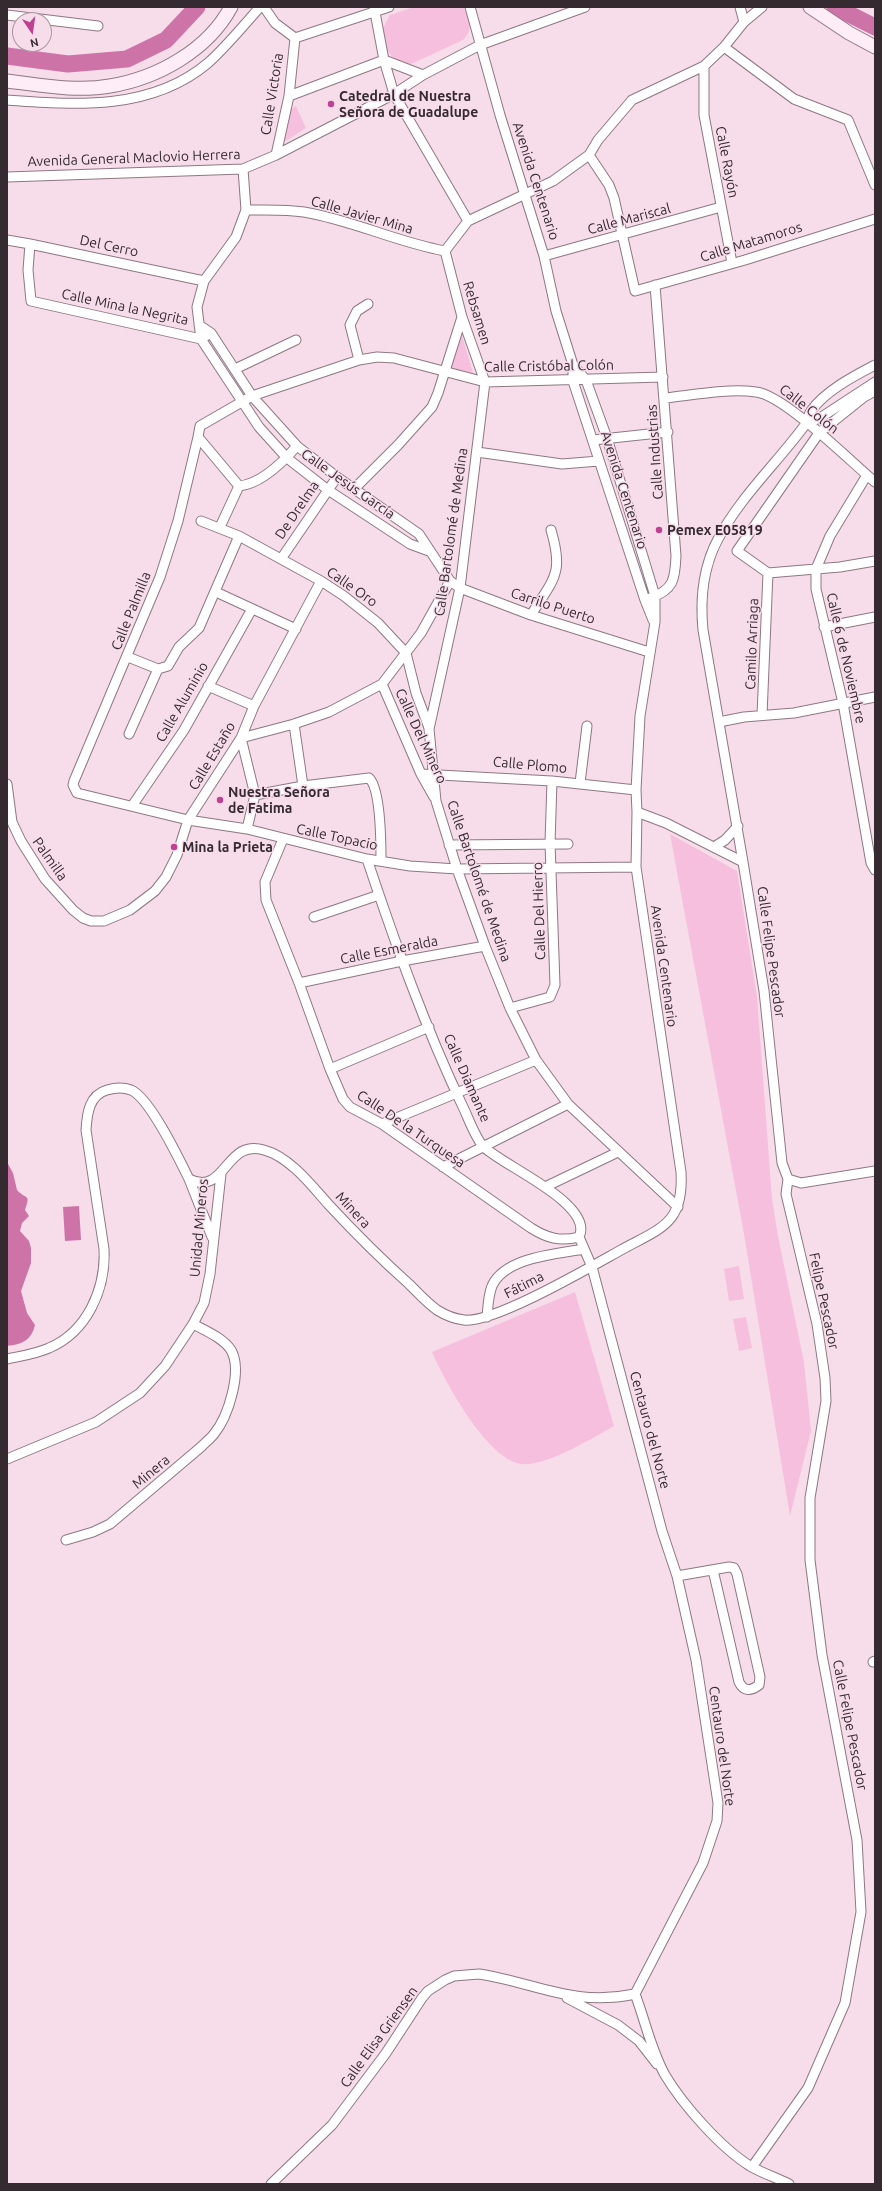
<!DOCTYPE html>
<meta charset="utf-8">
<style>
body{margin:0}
#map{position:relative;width:882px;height:2191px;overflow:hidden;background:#f7ddea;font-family:Ubuntu,sans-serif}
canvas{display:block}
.frame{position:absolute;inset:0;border:8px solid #342a2f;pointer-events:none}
.north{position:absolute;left:12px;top:12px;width:40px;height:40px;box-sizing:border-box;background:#f7ddea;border:1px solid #a9959f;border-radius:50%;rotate:167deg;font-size:11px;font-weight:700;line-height:16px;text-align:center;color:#342a2f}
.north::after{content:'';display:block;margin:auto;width:14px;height:18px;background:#be4291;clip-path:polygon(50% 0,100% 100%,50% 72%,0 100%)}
</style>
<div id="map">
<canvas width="882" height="2191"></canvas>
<div class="frame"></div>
<div class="north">N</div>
</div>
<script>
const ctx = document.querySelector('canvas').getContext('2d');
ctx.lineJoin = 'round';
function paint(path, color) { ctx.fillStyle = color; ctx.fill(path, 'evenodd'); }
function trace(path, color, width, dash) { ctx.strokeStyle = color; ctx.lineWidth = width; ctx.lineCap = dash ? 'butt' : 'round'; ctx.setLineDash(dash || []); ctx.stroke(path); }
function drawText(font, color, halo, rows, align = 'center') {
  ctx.font = font + ' Ubuntu,sans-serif'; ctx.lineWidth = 3; ctx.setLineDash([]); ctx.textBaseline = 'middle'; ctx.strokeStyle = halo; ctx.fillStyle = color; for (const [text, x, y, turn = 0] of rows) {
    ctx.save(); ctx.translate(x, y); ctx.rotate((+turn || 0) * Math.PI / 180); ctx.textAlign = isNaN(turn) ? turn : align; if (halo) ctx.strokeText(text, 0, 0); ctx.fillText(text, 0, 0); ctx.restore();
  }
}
paint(new Path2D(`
 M 414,7 L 463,7 C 470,19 474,29 463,40 L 411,64 L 397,63 L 387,50 L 382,30 L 390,15 Z
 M 296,106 L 306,128 L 281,144 L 291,109 Z
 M 462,335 L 473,373 L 448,367 Z
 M 670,834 L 737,871 L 757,997 L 772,1199 L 778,1236 L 804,1362 L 811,1431 L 790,1516 L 744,1234 Z
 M 739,1266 L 744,1299 L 729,1301 L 724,1269 Z
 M 575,1292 L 614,1426 C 593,1438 545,1467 521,1464 C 487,1459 445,1382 432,1352 Z
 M 746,1317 L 752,1348 L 739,1351 L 733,1319 Z`), '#f7bfde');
paint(new Path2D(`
 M 7,1162 L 13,1173 L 17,1190 C 26,1200 31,1193 25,1210 L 29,1216 L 22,1223 L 20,1231 L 29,1241 L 31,1248 L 31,1263 L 21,1291 L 27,1313 L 35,1325 C 31,1341 22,1344 7,1346 Z
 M 79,1206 L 81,1240 L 65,1241 L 63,1207 Z`), '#cd73a8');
trace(new Path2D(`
 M 835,7 L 875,27
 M 7,56 L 68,64 L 127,59 L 166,40 L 197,7`), '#cd73a8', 17);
const street = new Path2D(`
 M 264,7 L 275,23 L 295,38
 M 374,7 L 384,60 L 394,94 L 468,221
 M 470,7 L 500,115 L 544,256 L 556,311 L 573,365 L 573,381 L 645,600 L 653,620
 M 740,7 L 744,22
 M 7,15 L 98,26
 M 295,38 L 389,7
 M 724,47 L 794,99 L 848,120 L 875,185
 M 704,66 L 704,115 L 732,263
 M 289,96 L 384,60 L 423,75
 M 7,100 C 76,105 151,111 208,63 C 227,46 243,26 260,7
 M 276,155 L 289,96 L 295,38
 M 589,155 L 609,185 L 614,198 L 635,291 L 745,260 L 875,219
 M 243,169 L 246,210 L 236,237 L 204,281 L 197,307 L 201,339 L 259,427 L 287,458 L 328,490 L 410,544 L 429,551
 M 7,177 L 243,169 L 276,155 L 394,94 L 423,75 L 480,45 L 585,7
 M 246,210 C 265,210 285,209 304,212 C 352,220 396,242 445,251
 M 7,240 L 30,244 L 204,281
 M 30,244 L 28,270 L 31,301 L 201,339 L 206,336
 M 445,251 L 462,317 L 485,382 L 460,588 L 429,729 L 436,801 L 457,869 L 485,946 L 510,1008 L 536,1060 L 568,1104 L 678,1207
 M 445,251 L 468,221 L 553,181 L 589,155 L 598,140 L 632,100 L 704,66 L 724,47 L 744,22 L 762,7
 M 544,256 L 721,207
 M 199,325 L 211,333 L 252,396 L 297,446 L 337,477 L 419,534 L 450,581 L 460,588 L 531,615 L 649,652
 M 359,360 L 350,325 L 357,311 L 368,304
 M 235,369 L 296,340
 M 875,391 L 864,397 L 819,433 L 737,551 L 768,573 L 840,567 L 875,561
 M 665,398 C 693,395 728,388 756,392 C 784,395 850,461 875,482
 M 806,423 L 820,418 L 875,382
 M 198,437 L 178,521 L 160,577 L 74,781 L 73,785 L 77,793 L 188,820 L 247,829 L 367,859 L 410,866 L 457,869 L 636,867
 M 593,440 L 668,432
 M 477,452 L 562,464 L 599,461
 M 867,475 L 830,536 L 816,569 L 816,589 L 843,703 L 871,863 L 875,870
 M 239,486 L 198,437 L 200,426 L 252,396 L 359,360 L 377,357 L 394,358 L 485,382 L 663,377
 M 354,489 L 398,445 L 432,407 L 438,393 L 462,317
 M 201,521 L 239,536 L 321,581 L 344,596 L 378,623 L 406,653 L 416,693 L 429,728
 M 220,527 L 239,486 C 261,484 283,462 297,446
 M 281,559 L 337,477
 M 216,592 L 296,629
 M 650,598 C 674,590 675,579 676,556 L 655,285
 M 531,615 C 554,578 564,574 551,530
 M 824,627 L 875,617
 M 128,657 L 158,669 L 168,666 L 179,647 L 199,628 L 239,536
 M 382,684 L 421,774 L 434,797
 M 208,686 L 254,706
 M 762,715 L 768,573
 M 719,722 L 744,717 L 794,713 L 875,697
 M 294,724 L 303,786
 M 129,734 L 158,669
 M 241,738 L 294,724 L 329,712 L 382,684 L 421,633 L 450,581
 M 241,738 L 255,795 L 247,829
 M 421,774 L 552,781 L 636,790
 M 580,783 L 587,726
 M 7,784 L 12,822 L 21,841 L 45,879 L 73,910 L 83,918 L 91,921 L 104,921 L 130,910 L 155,891 L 166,877 L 177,855 L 188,820 L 241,738 L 254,706 L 321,581
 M 255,795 L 303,786 L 369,778 C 381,789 381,844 381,861
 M 132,806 L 184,730 L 252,609
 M 637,812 L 666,823 L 743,862 L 764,991 L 782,1163 L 788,1179 L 801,1183 L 875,1171
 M 283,839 L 265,882 L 266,900 L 299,983 L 330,1069 L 343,1099 L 350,1107 L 382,1124 L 531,1228 C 547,1238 560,1242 579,1237
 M 449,845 L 568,844
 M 714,847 L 725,840 L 738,826
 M 367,859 C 395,943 425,1027 463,1107 C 468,1117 476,1140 484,1147 C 503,1166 595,1204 579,1237 L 592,1267 L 662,1531 L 677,1576 L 696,1660 L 718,1803 L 717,1821 L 703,1863 L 635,1994 C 645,2020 651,2050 665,2075 C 683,2105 720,2147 750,2166 C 762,2173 777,2178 789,2184
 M 743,862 L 703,630 C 700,599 703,567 718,539 C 741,496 777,463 805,425 C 808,421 808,415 811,411 C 825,391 854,376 875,365
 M 314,917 L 379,895
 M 299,983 L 402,961 L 485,946
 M 510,1008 L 550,997 L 555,985 L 550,843 L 552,781
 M 330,1069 L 429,1027
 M 382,1124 L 536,1060
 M 443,1167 L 568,1104
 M 189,1179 L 212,1237
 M 545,1187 L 618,1152
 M 487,1317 C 488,1307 488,1296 492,1286 C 505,1257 557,1254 584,1249
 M 7,1359 C 21,1356 36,1354 49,1348 C 87,1332 106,1289 104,1249 L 86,1130 C 87,1114 89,1095 107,1090 C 114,1088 123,1087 131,1090 C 150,1098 179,1159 189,1179 C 226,1197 225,1138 264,1150 C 290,1157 312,1186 329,1205 C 355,1233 381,1259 409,1284 C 418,1293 427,1303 437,1310 C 445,1315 455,1319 464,1320 C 493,1324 592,1266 621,1250 C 661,1228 684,1224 681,1172 L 636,867 L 637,812 L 636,790 L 640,716 L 655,622 L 655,596 L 607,438 L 586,380 L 573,365
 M 7,1459 L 96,1422 L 140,1393 L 165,1366 L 193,1324 L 204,1303 L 210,1274 L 221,1174
 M 66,1540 L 93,1532 L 110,1524 L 201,1447 C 205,1443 210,1439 214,1434 C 228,1417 243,1371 231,1350 C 223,1338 206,1331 193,1324
 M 677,1576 L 729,1567 L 734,1568 L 737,1574 L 760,1677 L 759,1685 C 751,1691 744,1692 739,1682 L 713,1570
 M 873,1662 L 875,1661
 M 567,1998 L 618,2025 L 639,2041 L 657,2064
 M 752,2167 L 808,2088 L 845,2003 L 861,1912 L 857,1840 L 822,1655 L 810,1560 L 810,1498 L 826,1401 L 825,1378 L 817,1324 L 786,1194 L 788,1179
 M 271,2184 L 332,2125 L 386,2053 L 422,1998 L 428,1991 L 445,1980 L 454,1976 L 479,1974 C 537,1983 573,2007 635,1994`);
const secondary = new Path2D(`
 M 810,7 L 849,33 L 875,47
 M 7,81 C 41,85 76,92 110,86 C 158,78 208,50 231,7`);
trace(street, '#8e7783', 11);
trace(secondary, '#8e7783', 15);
trace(street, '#fff', 9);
trace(secondary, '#feecf6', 13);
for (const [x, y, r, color] of [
 [331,104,4,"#be4291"],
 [659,530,4,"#be4291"],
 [220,800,4,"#be4291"],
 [174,847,4,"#be4291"]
]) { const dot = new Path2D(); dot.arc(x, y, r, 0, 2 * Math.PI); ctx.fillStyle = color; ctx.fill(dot); trace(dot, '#f7ddea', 1.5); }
drawText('14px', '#342a2f', '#f7ddea', [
 ["Calle Victoria",272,94,-81],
 ["Avenida General Maclovio Herrera",134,158,-2],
 ["Calle Rayón",727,162,79],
 ["Avenida Centenario",536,181,72],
 ["Calle Javier Mina",362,215,16],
 ["Calle Mariscal",629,219,-15],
 ["Calle Matamoros",751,242,-17],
 ["Del Cerro",109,246,12],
 ["Calle Mina la Negrita",125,307,12],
 ["Rebsamen",477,313,73],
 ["Calle Cristóbal Colón",549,366,-1],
 ["Calle Colón",809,409,38],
 ["Calle Industrias",655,452,-94],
 ["Calle Jesús García",348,484,35],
 ["Avenida Centenario",624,490,72],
 ["De Drelma",297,510,-56],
 ["Calle Bartolomé de Medina",451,532,-82],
 ["Calle Oro",352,587,35],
 ["Carrilo Puerto",553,606,18],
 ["Calle Palmilla",131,611,-68],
 ["Camilo Arriaga",752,644,-88],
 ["Calle 6 de Noviembre",846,658,77],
 ["Calle Aluminio",182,702,-60],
 ["Calle Del Minero",421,736,65],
 ["Calle Estaño",212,756,-59],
 ["Calle Plomo",530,765,5],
 ["Calle Topacio",337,837,12],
 ["Palmilla",50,859,55],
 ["Calle Bartolomé de Medina",479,881,71],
 ["Calle Del Hierro",539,911,-92],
 ["Calle Esmeralda",389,950,-11],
 ["Calle Felipe Pescador",771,952,82],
 ["Avenida Centenario",664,966,82],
 ["Calle Diamante",467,1078,66],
 ["Calle De la Turquesa",411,1129,34],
 ["Minera",353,1210,47],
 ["Unidad Mineros",199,1228,-85],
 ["Fátima",524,1285,-27],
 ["Felipe Pescador",824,1301,78],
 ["Centauro del Norte",650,1430,75],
 ["Minera",151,1472,-40],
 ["Calle Felipe Pescador",850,1725,79],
 ["Centauro del Norte",722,1746,82],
 ["Calle Elisa Griensen",379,2037,-54]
]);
drawText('bold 14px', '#342a2f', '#f7ddea', [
 ["Catedral de Nuestra",339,96],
 ["Señora de Guadalupe",339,112],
 ["Pemex E05819",667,530],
 ["Nuestra Señora",228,792],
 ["de Fatima",228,808],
 ["Mina la Prieta",182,847]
], 'left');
</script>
